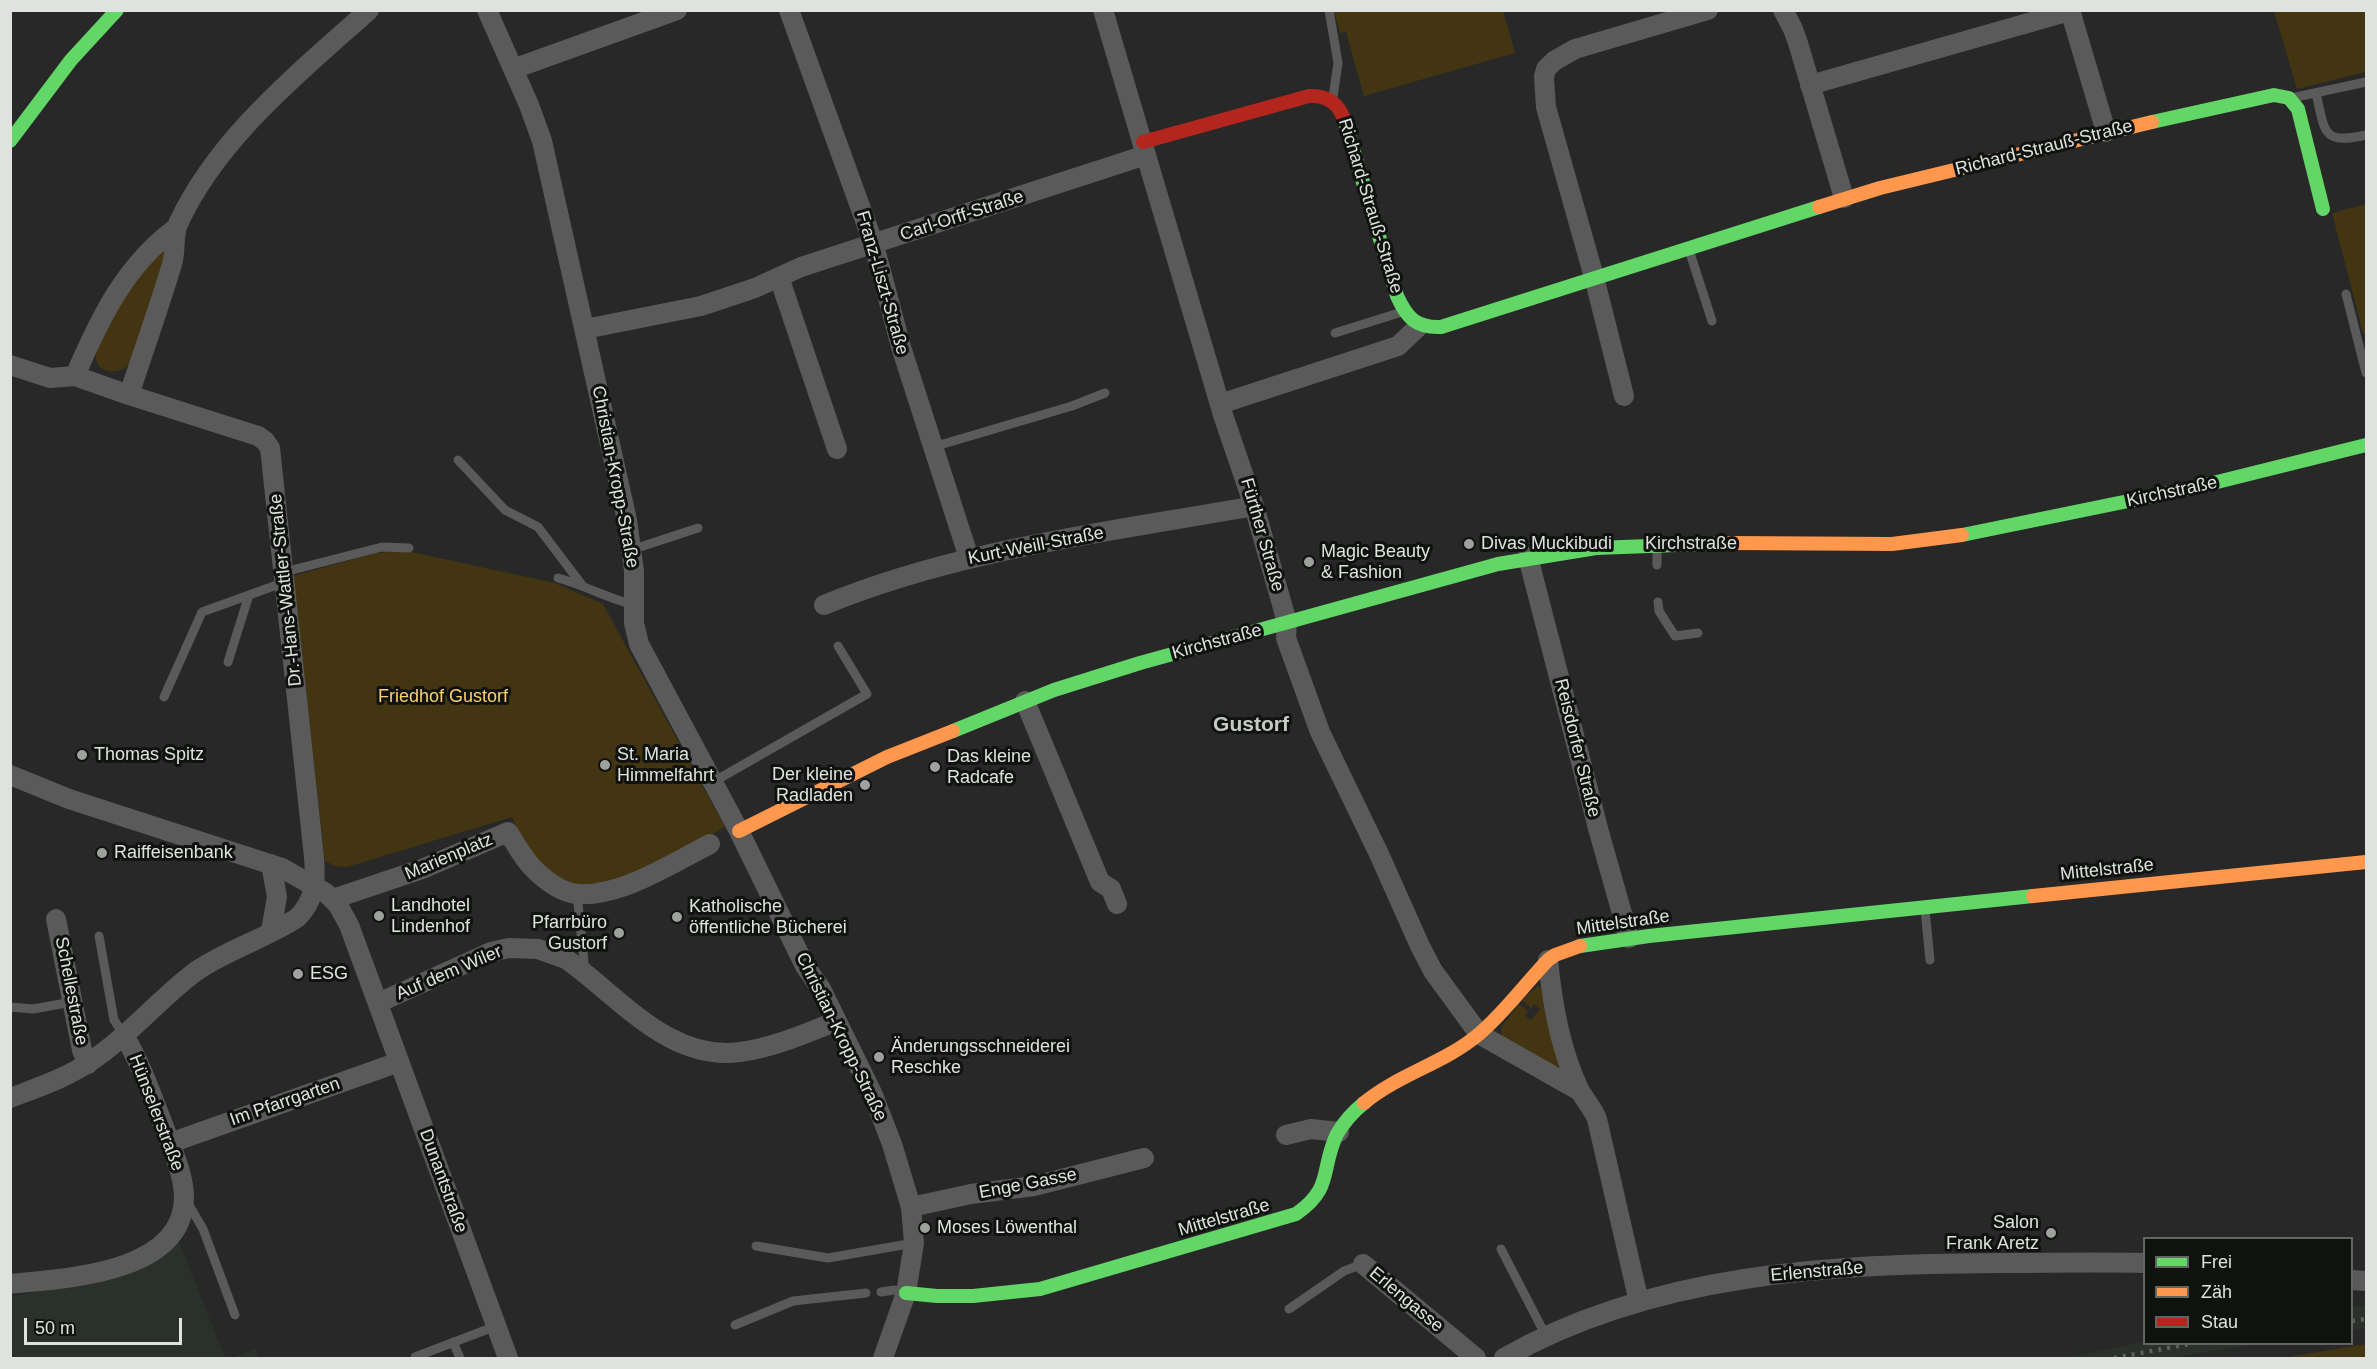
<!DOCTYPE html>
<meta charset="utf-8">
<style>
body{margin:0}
#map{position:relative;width:2377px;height:1369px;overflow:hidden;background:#272827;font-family:Arial,sans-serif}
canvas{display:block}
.frame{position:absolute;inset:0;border:12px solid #dfe2df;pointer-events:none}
.legend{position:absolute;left:2143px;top:1237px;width:210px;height:108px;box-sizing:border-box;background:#101210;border:2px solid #636563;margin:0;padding:8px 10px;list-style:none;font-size:18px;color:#dfe2df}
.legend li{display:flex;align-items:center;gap:12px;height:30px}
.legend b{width:30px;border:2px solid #636563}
.scale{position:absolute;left:24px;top:1318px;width:158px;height:27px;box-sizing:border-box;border:3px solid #dfe2df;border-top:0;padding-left:8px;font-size:18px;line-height:21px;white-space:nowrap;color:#dfe2df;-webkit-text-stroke:4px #101210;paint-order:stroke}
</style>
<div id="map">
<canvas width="2377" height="1369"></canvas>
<div class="frame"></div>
<ul class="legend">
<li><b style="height:8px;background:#63d668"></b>Frei</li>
<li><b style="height:8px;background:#ff974d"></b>Zäh</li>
<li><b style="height:8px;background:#b3261e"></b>Stau</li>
</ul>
<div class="scale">50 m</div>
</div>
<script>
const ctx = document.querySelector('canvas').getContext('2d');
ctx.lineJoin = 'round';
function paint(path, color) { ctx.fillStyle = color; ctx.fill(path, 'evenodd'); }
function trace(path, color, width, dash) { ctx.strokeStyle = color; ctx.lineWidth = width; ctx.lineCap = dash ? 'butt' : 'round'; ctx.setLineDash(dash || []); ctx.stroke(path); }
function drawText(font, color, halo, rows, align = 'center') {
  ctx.font = font + ' Arial,sans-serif'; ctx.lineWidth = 6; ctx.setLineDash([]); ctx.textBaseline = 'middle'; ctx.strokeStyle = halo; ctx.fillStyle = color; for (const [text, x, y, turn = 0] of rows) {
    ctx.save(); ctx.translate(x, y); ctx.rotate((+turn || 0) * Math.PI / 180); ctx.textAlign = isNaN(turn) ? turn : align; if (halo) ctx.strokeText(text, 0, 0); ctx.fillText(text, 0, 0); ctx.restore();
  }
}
paint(new Path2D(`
 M 179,1241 L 225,1358 L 11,1358 L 11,1296 L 112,1279 L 142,1269 L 168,1254 Z
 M 2366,1305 L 2366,1328 L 2352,1330 L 2352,1307 Z
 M 2144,1342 L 2144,1344 L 2256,1344 L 2172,1358 L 2065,1358 Z
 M 256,1349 L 259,1358 L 230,1358 Z`), '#2a312a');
paint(new Path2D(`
 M 1334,11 L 1503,11 L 1515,53 L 1364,96 L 1346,32 L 1340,33 Z
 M 2274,11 L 2366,11 L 2366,72 L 2297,89 Z
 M 2366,204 L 2366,332 L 2363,333 L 2332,213 Z
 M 171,241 L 130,363 C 119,377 93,374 96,352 C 98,335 130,284 142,271 C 151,260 162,251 171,241 Z
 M 407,551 L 555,583 L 603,604 L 725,827 C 692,845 603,899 566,884 C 540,873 522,841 512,817 L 347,867 L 335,866 L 325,861 L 293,576 L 376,553 Z
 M 1538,986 L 1541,988 L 1562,1063 L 1554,1068 L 1502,1039 L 1501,1027 L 1519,1004 L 1528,1011 L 1525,1016 L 1531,1020 L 1540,1009 L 1534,1004 L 1531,1008 L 1522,1000 Z
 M 2366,1344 L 2366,1358 L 2282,1358 Z`), '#433511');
trace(new Path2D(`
 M 1329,10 L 1338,63 L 1333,97
 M 2316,93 C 2325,132 2322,145 2366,135
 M 2296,97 L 2366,82
 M 1689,250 L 1712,321
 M 2346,294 L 2366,373
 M 1335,333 L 1402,312
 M 933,447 L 1072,406 L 1105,393
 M 458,460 L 505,510 L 538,527 L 582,585
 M 1657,547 L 1657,565
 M 631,550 L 698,528
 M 284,572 L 382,547 L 409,548
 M 558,578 C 584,585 607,598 634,605
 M 1658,602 L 1659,611 L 1675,636 L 1698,633
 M 228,662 L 249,595
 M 164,697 L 202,612 L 285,582
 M 713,782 L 867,694 L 838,646
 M 577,894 L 585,972
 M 1925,910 L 1930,960
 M 99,936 L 114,1020 L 124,1035
 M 10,1007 L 33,1009 L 72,1002
 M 186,1200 L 203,1229 L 235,1315
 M 756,1246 L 828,1258 L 914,1243
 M 1501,1249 L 1546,1336
 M 881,1292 L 894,1290 L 904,1293
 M 1289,1309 L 1344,1271 L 1363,1264
 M 735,1325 L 793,1301 L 866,1293
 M 453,1342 L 460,1358
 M 415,1357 L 496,1326`), '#595a59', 9);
trace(new Path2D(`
 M 487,10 L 529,105 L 542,141 L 627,520 L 634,571 L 634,623 L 639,644 L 739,831 L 805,966 L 821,989 L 873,1095 L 892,1144 L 911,1207 L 914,1243 L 906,1293 L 883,1358
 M 789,10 L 874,245 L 901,347 L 969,558
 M 1103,10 L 1223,415 L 1254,506 L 1287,622 L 1286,638 L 1320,732 L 1379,854 L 1420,946 L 1433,971 L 1479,1034 L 1578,1090
 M 1783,10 L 1793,29 L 1798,43 L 1844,198
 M 2070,10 L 2106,132
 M 513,69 L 677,10
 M 1810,85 L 2070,11
 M 176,228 C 125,265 99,320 75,376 L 129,395 C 143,352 159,308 172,264 C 176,252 173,236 178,224 C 218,137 299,73 369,10
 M 779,277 L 837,449
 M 585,329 L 701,306 L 755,288 L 801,267 L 1146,155
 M 10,365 L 50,378 L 75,376
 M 1624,396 L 1594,277 L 1546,107 L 1544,77 L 1546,69 L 1554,61 L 1575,49 L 1708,10
 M 1220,404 L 1398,346 L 1418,327
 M 1528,557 L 1599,832 L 1629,938
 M 824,605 C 959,549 1111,532 1254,506
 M 1025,701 L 1100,882 L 1111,889 L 1117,904
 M 10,775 L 69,799 L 282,868 L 326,893 L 338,905 L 349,925 L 508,1358
 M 271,864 L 277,897 L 271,931
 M 333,899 L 422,869 L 508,832 C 517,846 525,862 538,873 C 549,883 563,893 578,894 C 621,897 673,863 710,844
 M 56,919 L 82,1050 L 88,1064
 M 1548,960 C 1552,1002 1560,1048 1578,1087 C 1583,1098 1592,1107 1597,1119 L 1639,1302
 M 378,1003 L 491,952 L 509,948 L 538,949 L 566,959 C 619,996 669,1062 740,1052 C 773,1048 806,1033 837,1021
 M 10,1098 C 39,1087 69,1077 94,1059 C 131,1034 159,999 195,972 C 226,950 265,939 297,918 C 315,901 316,881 314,857 L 270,448 L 265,441 L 258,436 L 129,395
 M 1286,1135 L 1311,1129 L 1339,1132
 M 170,1143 L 399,1062
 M 911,1207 L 971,1194 L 1034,1186 L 1144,1158
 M 1363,1264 L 1476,1358
 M 2352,1280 L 2366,1281
 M 10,1284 C 65,1278 183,1274 184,1198 C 184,1174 172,1149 164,1127 C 152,1096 141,1064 124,1035
 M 1504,1358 C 1653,1273 1831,1264 1999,1263 C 2047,1263 2096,1262 2144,1263`), '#595a59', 20);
trace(new Path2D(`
 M 1344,119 L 1397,296 C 1407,318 1416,328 1441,327 L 1819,207
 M 2152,122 L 2274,95 L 2289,98 L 2298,109 L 2323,209
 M 10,141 L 71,60 L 117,10
 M 1962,535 L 2197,487 L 2366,445
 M 953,731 L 1054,690 L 1140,663 L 1498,564 L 1596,548 L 1730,543
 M 1580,946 L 1649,936 L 2033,896
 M 906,1293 L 937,1296 L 973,1296 L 1040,1289 L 1296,1214 C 1334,1188 1320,1169 1337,1134 C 1344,1122 1354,1111 1364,1103`), '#63d668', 14);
trace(new Path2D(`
 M 1819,207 L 1880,188 L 2152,122
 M 1730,543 L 1892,544 L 1962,535
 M 739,831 L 887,757 L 953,731
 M 2033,896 L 2366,862
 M 1364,1103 C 1399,1074 1445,1063 1479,1034 C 1504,1013 1525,984 1548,960 L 1555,955 L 1580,946`), '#ff974d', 14);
trace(new Path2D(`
 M 1143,142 L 1309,96 C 1327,95 1338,103 1344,119`), '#b3261e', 14);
trace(new Path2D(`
 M 2352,1321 L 2366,1319
 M 2114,1358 L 2189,1344`), '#5e5f5e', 4.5, [3, 6]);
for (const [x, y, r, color] of [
 [1469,544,6,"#9fa19f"],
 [1309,562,6,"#9fa19f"],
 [82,755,6,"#9fa19f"],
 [605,765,6,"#9fa19f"],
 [935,767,6,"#9fa19f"],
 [865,785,6,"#9fa19f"],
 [102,853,6,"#9fa19f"],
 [379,916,6,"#9fa19f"],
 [677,917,6,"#9fa19f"],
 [619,933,6,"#9fa19f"],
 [298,974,6,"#9fa19f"],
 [879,1057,6,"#9fa19f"],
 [925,1228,6,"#9fa19f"],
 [2051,1233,6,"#9fa19f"]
]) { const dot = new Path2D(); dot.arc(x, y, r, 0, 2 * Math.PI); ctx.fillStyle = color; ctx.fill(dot); trace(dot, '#101210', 2); }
drawText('18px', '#dfe2df', '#101210', [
 ["Richard-Strauß-Straße",2044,148,-14],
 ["Richard-Strauß-Straße",1370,206,73],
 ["Carl-Orff-Straße",962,216,-18],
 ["Franz-Liszt-Straße",882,283,74],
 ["Christian-Kropp-Straße",615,477,79],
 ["Kirchstraße",2172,492,-12],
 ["Fürther Straße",1262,535,74],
 ["Kirchstraße",1691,544],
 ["Kurt-Weill-Straße",1036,546,-11],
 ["Dr.-Hans-Wattler-Straße",286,590,-96],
 ["Kirchstraße",1217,642,-15],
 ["Reisdorfer Straße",1577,748,76],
 ["Marienplatz",449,857,-23],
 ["Mittelstraße",2107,870,-6],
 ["Mittelstraße",1623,923,-8],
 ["Auf dem Wiler",449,973,-23],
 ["Schellestraße",71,991,79],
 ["Christian-Kropp-Straße",841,1037,64],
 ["Im Pfarrgarten",285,1102,-19],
 ["Hünselerstraße",156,1113,69],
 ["Dunantstraße",443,1181,70],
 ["Enge Gasse",1028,1184,-11],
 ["Mittelstraße",1224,1218,-16],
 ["Erlenstraße",1817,1272,-5],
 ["Erlengasse",1406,1300,40]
]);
drawText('18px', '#dfe2df', '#101210', [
 ["Divas Muckibudi",1481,544],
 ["Magic Beauty",1321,552],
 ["& Fashion",1321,573],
 ["Thomas Spitz",94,755],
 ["St. Maria",617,755],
 ["Himmelfahrt",617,776],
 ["Das kleine",947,757],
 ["Radcafe",947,778],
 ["Der kleine",853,775,"right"],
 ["Radladen",853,796,"right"],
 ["Raiffeisenbank",114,853],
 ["Landhotel",391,906],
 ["Lindenhof",391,927],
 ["Katholische",689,907],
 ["öffentliche Bücherei",689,928],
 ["Pfarrbüro",607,923,"right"],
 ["Gustorf",607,944,"right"],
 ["ESG",310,974],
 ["Änderungsschneiderei",891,1047],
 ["Reschke",891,1068],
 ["Salon",2039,1223,"right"],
 ["Frank Aretz",2039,1244,"right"],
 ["Moses Löwenthal",937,1228]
], 'left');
drawText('18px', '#fad06f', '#101210', [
 ["Friedhof Gustorf",443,697]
]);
drawText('bold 21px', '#c6cac6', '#101210', [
 ["Gustorf",1251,725]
]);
</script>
